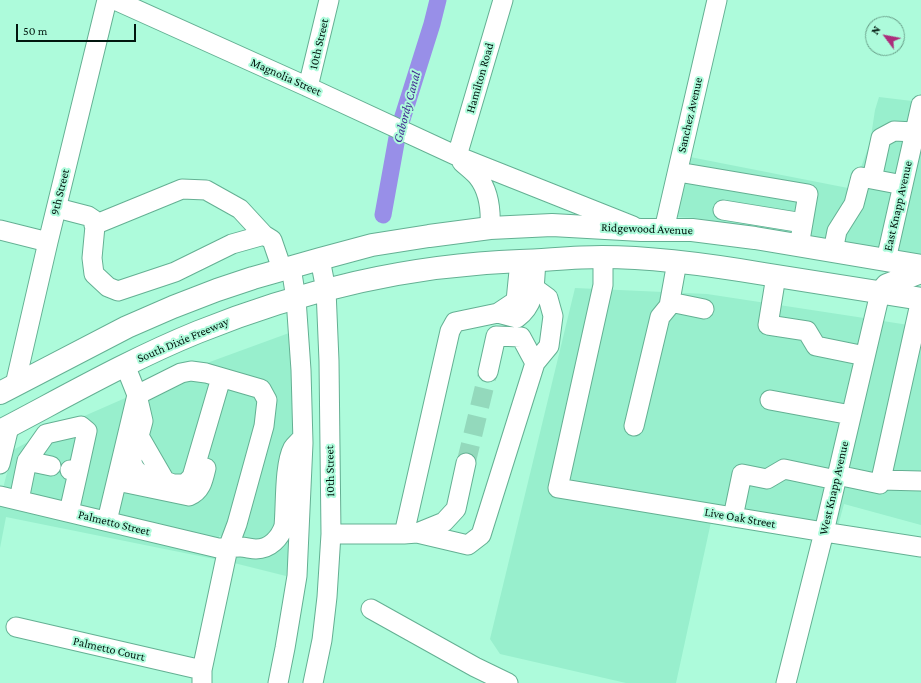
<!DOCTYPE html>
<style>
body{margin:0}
#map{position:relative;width:921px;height:683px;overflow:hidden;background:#adfbdb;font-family:"Crimson Pro",serif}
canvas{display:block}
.north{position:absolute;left:865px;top:16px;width:40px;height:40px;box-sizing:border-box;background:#adfbdb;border:1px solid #689f89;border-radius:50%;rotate:302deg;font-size:11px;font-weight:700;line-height:16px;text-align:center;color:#01160e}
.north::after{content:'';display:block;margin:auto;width:14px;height:18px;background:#ac2d7b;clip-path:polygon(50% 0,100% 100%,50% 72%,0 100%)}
.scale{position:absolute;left:16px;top:24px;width:120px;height:18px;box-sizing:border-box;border:2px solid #01160e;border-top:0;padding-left:5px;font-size:12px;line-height:14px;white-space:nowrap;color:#01160e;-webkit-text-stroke:3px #adfbdb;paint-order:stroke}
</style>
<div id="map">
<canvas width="921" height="683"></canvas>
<div class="north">N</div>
<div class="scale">50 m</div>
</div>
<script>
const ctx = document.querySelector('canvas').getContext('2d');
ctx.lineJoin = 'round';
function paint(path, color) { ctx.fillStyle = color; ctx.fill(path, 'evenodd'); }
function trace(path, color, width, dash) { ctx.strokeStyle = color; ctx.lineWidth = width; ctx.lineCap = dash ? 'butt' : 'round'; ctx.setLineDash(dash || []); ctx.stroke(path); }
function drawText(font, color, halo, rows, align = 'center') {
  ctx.font = font + ' "Crimson Pro",serif'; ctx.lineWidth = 4; ctx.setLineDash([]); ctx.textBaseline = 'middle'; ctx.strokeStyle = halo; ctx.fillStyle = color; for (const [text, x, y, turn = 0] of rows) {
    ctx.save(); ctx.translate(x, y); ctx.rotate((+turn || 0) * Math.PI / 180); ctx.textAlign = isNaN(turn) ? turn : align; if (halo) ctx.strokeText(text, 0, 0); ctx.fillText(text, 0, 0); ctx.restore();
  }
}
paint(new Path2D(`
 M 879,97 L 912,101 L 879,250 L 695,218 L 677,217 L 690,157 L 853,189 L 870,143 L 875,110 Z
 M 921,147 L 921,257 L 897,253 Z
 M 575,288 L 707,294 L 864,318 L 816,522 L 550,478 L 549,494 L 711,522 L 676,683 L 626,683 L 500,654 L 490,639 Z
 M 883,321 L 921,327 L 921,525 L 844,504 L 838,526 L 835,525 Z
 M 289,333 L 294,433 L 275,523 L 270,533 L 264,538 L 256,541 L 219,536 L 219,539 L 3,488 L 13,450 L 41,435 L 196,367 Z
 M 0,505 L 276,552 L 284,546 L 290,537 L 288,568 L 286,576 L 234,563 L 6,517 L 0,548 Z`), '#98efcd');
trace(new Path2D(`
 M 383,215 L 398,132 L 432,24 L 438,0`), '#988fe8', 17);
trace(new Path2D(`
 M 466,463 L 488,372`), '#93d9bc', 19, [19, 10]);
const minor = new Path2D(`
 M 115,0 L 308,87 L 457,156 L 633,226
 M 308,87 L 329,0
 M 457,156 L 503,0
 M 462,162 C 467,167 473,171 478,177 C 489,191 491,211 490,228
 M 678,172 L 808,194 L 799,246
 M 872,179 L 881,138 L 894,131 L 915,132
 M 57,208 L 88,216 L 94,220 L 95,226 L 92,258 L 94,274 L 108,287 L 118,291 L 175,272 L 232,244 L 264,235 L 272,240 L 282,269
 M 723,210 L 803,223
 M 94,225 L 182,189 L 206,190 L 240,209 L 264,235
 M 0,230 L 48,242
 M 664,230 L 717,0
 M 833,251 L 837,231 L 854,204 L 861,177 L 903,185
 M 603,257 L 603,285 L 558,488 L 824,532 L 921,547
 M 886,260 L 921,105
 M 776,276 L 768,325 L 807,331 L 816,346 L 865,356
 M 670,302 L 704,309
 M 498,313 L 517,318 C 537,303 534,283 536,260
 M 125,365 L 137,395 L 143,421 L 139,436 L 165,481 L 173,484 L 185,484 L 192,477 L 221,378
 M 488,372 L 496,336 L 521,337 L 535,363
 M 15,385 L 48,242 L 107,0
 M 770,400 L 851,415
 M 634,426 L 660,317 L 669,306 L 677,262
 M 137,442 C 136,447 132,455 132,461 C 133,475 151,479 162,480
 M 27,461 L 46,434 L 81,426 L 87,431 L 78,472
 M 0,464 L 9,427
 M 837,475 L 880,484 L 921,299
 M 881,480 L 921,481
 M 117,481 L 189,496 C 201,491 203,481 206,468
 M 0,496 L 218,548 C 225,548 233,547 240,547 C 246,547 251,549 256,549 C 270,549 280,538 284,526 C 286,506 284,465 293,448 C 295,445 299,442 301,439
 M 19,500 L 27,461 L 51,466
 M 69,512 L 78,472 L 70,470
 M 733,517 L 742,474 L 767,479 L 784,469 L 836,480
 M 107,521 L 137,395 L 181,373 L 191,371 L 206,373 L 261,389 L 267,400 L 264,426 L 237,524 L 228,548 L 202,670 L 202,683
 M 417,533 L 444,522 L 456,509 L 466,463
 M 331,534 L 404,534 L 450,331 L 455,322 L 498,313 L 516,301 L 520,261
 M 404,534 L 417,533 L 468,545 L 481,535 L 535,363 L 549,346 L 553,316 L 548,298 L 533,287
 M 371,609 L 475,667 L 508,683
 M 16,627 L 202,670
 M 278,683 L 285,648 L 297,576 L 303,443 L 301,370 L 296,299 L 291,267
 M 313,683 L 322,640 L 327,597 L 331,534 L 329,361 L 326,290 L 320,259
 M 786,683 L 824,532 L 880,293`);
const major = new Path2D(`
 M 880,293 L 887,285 L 921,272
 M 0,393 L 127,327 L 173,307 L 217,290 L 253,278 L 320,259 L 372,245 L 429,236 L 490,228 L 552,225 L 641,230 L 692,230 L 755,238 L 921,266
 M 0,431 C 65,397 129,360 198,332 C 299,291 410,265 520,261 C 547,260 574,257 602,257 C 656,257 711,265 764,274 C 817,282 869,291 921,299`);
trace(minor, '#64b093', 21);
trace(major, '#64b093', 24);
trace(minor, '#fff', 19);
trace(major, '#fff', 22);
drawText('12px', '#01160e', '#adfbdb', [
 ["10th Street",319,44,-77],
 ["Magnolia Street",286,77,24],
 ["Hamilton Road",480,78,-74],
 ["Sanchez Avenue",690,115,-77],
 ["9th Street",60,192,-76],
 ["East Knapp Avenue",898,206,-77],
 ["Ridgewood Avenue",647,229,2],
 ["South Dixie Freeway",183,340,-23],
 ["10th Street",330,471,-91],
 ["West Knapp Avenue",834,488,-77],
 ["Live Oak Street",740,518,10],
 ["Palmetto Street",114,523,14],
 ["Palmetto Court",109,649,13]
]);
drawText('italic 13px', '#41288f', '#adfbdb', [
 ["Gabordy Canal",407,107,-75]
]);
</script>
